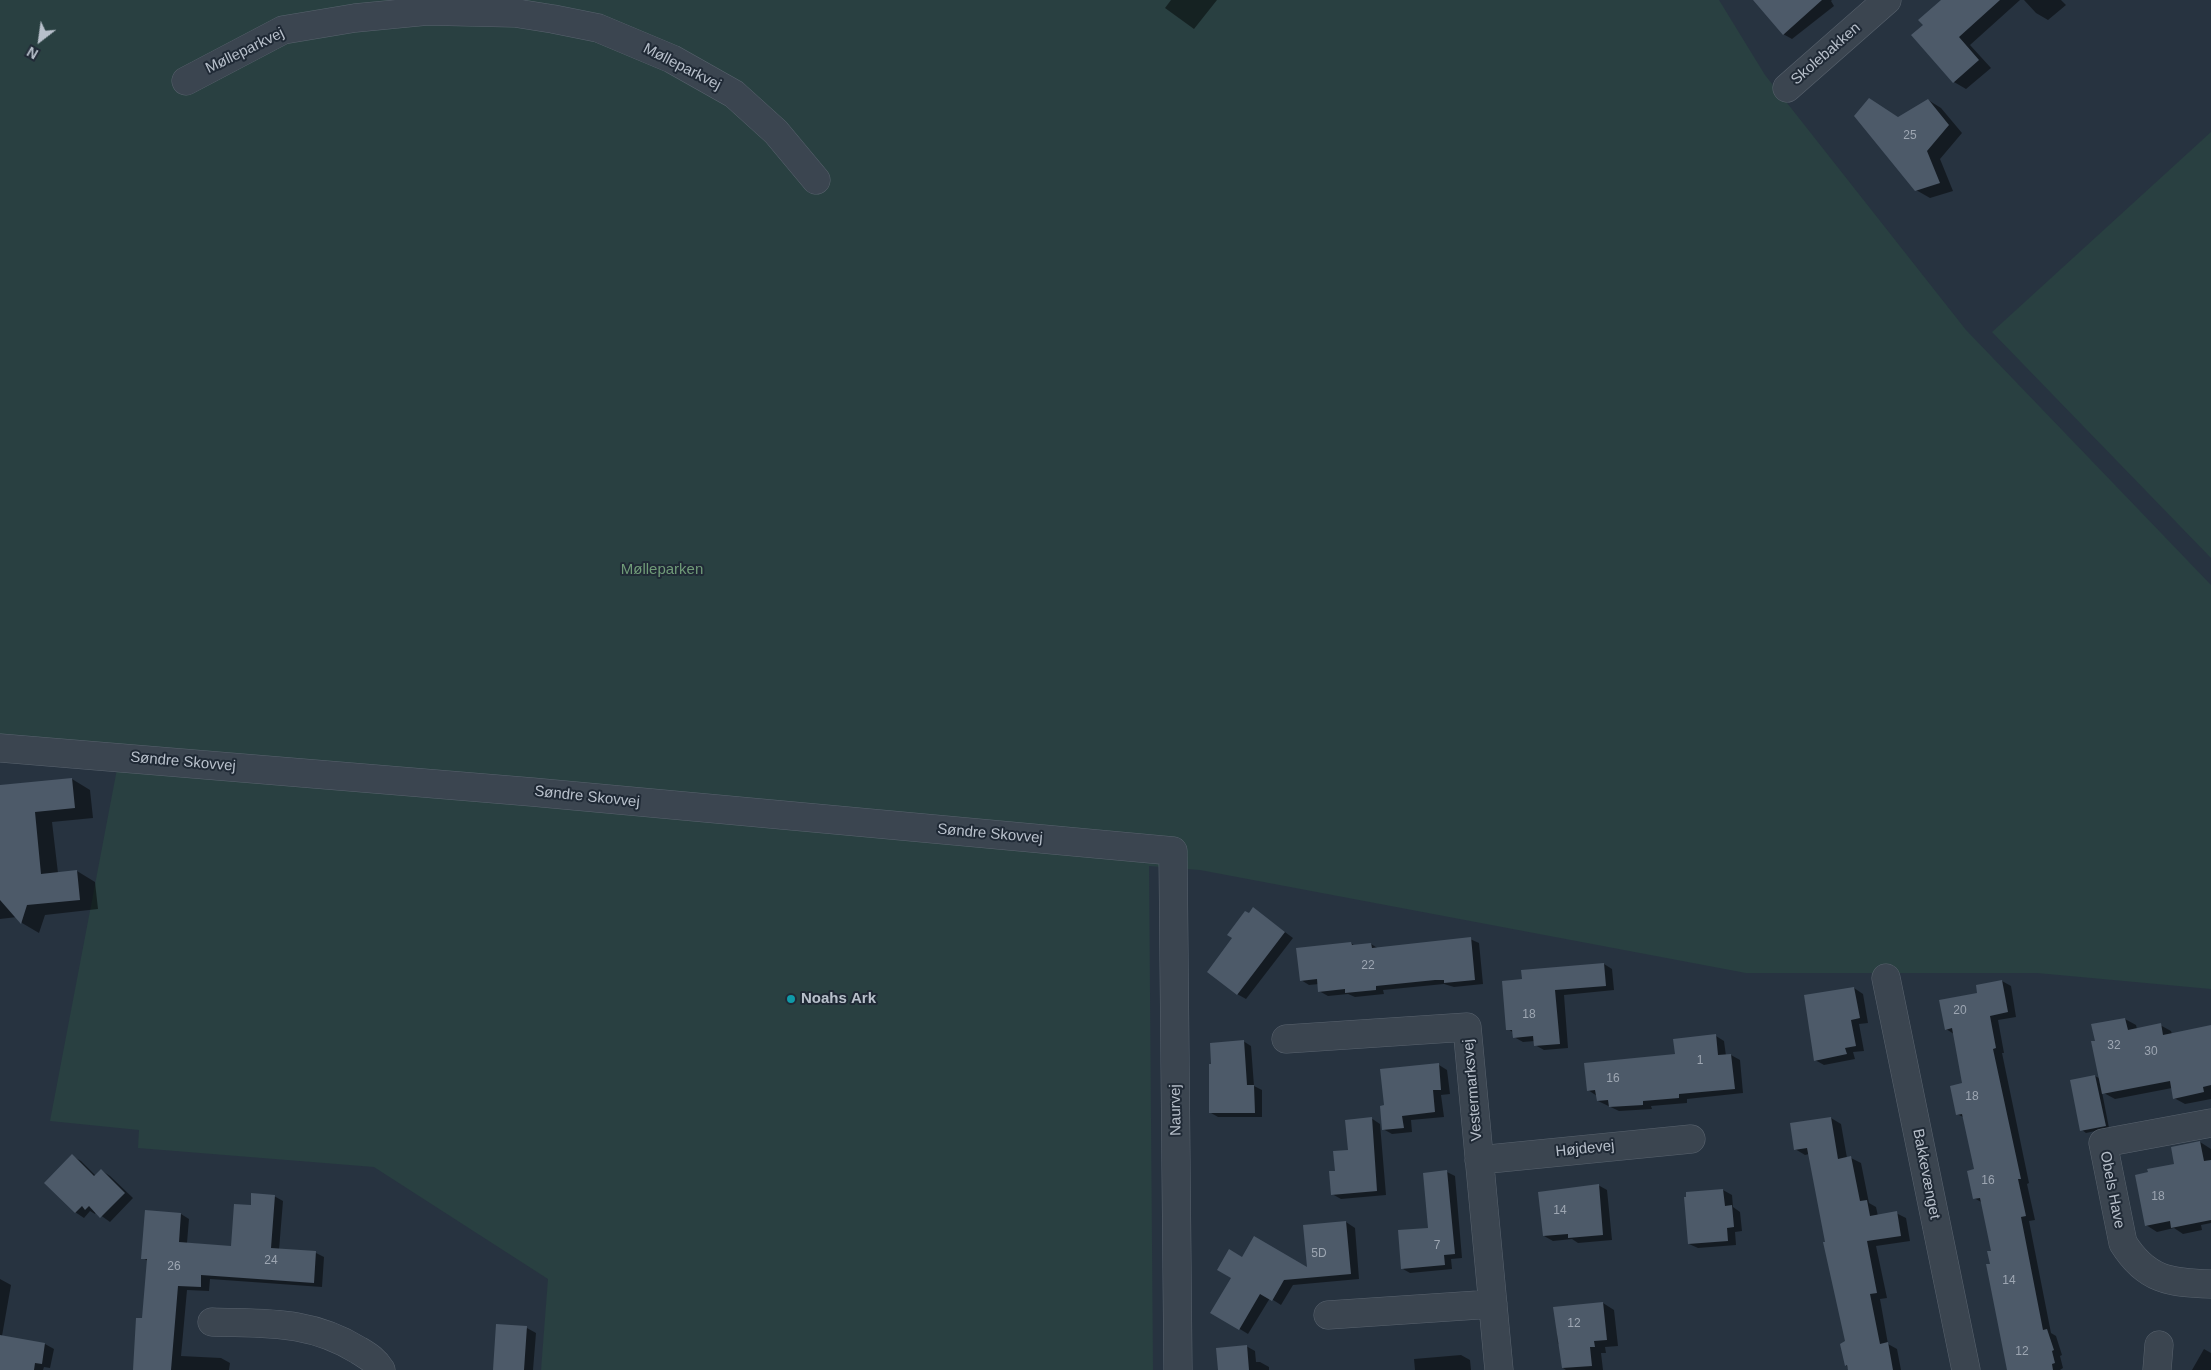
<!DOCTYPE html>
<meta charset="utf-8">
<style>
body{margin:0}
#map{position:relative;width:2211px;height:1370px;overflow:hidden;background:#273340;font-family:Helvetica,sans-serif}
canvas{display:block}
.north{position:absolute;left:15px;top:15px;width:50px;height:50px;-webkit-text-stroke:4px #202a36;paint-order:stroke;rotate:210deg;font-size:14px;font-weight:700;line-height:20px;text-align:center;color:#b8c0cb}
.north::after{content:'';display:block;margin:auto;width:18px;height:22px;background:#b8c0cb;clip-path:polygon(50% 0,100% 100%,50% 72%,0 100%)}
</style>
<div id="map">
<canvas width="2211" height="1370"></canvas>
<div class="north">N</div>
</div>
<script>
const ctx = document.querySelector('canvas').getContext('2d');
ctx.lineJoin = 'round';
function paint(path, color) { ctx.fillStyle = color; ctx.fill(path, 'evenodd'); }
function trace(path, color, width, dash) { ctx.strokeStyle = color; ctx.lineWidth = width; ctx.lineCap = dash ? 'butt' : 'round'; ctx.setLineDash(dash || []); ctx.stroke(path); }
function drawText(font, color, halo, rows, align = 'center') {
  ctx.font = font + ' Helvetica,sans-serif'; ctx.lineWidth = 4; ctx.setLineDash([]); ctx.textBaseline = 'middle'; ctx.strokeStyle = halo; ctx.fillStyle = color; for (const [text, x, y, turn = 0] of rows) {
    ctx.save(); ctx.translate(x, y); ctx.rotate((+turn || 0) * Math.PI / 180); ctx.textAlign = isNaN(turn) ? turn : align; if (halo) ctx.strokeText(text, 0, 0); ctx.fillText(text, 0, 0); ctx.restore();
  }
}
paint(new Path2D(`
 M 0,0 L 1719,0 L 1765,75 L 1966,330 L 2211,585 L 2211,989 L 2037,973 L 1746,973 L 1200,870 L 1149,866 L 1153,1370 L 541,1370 L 548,1279 L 374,1167 L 138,1148 L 139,1130 L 50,1121 L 121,748 L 0,739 Z
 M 2211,132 L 2211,558 L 1992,332 Z`), '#294041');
paint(new Path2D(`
 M 1171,0 L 1217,0 L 1194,29 L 1165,8 Z
 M 1773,0 L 1832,0 L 1831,1 L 1834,6 L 1792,39 L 1783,34 Z
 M 1943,0 L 2020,0 L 1970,45 L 1991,68 L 1966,89 L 1954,82 L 1924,25 Z
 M 2024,0 L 2061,0 L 2066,5 L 2048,20 L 2036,13 Z
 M 1869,99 L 1899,118 L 1928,100 L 1941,108 L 1962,133 L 1940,159 L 1953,191 L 1930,198 L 1916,190 Z
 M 72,779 L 90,790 L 93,818 L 52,822 L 58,873 L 77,871 L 95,882 L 98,909 L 45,915 L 39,933 L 22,923 L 17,917 L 0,919 L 0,787 Z
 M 1254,909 L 1293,938 L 1246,999 L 1237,994 L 1233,938 Z
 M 1470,939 L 1479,943 L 1483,984 L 1454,987 L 1444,984 L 1383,990 L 1384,994 L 1355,997 L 1348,994 L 1328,996 L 1319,991 L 1319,984 L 1309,985 L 1301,980 L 1351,943 L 1355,946 L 1371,944 L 1379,949 Z
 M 1604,964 L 1612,969 L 1614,990 L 1564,995 L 1568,1048 L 1544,1050 L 1535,1045 L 1535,1041 L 1523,1042 L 1514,1037 L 1514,1033 L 1508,1029 L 1523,980 Z
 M 2002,981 L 2011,986 L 2016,1017 L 1998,1020 L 2004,1053 L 2002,1053 L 2029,1183 L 2027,1184 L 2035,1220 L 2029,1221 L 2051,1333 L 2056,1336 L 2062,1355 L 2060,1356 L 2063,1368 L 2060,1370 L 2009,1370 L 1991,1265 L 1993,1252 L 1983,1203 L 1974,1198 L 1976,1170 L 1965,1118 L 1957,1114 L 1963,1084 L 1954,1034 L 1946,1029 L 1979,994 Z
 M 1854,988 L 1863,994 L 1868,1023 L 1859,1024 L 1864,1051 L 1853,1052 L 1855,1059 L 1824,1065 L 1815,1060 Z
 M 2125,1019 L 2136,1025 L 2137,1029 L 2160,1025 L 2171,1031 L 2172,1034 L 2211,1027 L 2211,1099 L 2185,1104 L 2174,1098 L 2172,1088 L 2115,1099 L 2102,1092 L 2109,1128 L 2086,1133 L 2082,1130 L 2095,1076 L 2101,1079 Z
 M 1716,1036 L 1724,1041 L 1726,1056 L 1731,1055 L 1740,1060 L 1743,1093 L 1687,1099 L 1687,1103 L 1651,1106 L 1652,1109 L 1619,1111 L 1598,1101 L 1597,1096 L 1588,1090 L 1676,1056 Z
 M 1243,1041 L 1251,1046 L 1254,1086 L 1262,1090 L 1262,1117 L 1218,1117 L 1211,1113 Z
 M 1439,1065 L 1447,1070 L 1450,1094 L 1441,1095 L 1444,1117 L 1411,1120 L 1412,1132 L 1392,1134 L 1383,1129 L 1385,1107 Z
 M 1371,1118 L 1380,1124 L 1386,1195 L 1341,1199 L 1332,1194 L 1336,1172 Z
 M 1831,1118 L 1841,1124 L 1847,1158 L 1851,1158 L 1861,1163 L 1869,1203 L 1876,1207 L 1878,1216 L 1896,1213 L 1906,1218 L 1910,1241 L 1876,1246 L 1887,1298 L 1880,1299 L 1888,1344 L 1897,1349 L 1901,1370 L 1849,1370 L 1846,1365 L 1846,1342 L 1809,1154 L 1805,1155 L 1795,1149 Z
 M 2200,1142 L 2211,1149 L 2211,1223 L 2201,1225 L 2202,1230 L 2183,1234 L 2174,1228 L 2157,1232 L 2146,1225 L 2176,1165 Z
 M 72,1156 L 81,1161 L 96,1176 L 101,1170 L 110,1176 L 133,1198 L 110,1222 L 96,1212 L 95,1214 L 90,1211 L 84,1218 L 75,1212 Z
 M 1447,1172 L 1455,1176 L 1462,1258 L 1451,1259 L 1452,1269 L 1410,1273 L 1403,1269 L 1429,1229 Z
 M 1598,1185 L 1607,1190 L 1612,1240 L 1578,1243 L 1572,1239 L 1553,1241 L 1544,1236 Z
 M 1723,1190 L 1732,1195 L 1733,1207 L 1740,1212 L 1742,1231 L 1735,1232 L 1736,1245 L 1698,1248 L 1689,1244 L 1688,1198 Z
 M 274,1196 L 283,1201 L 279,1250 L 316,1253 L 324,1257 L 322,1287 L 210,1279 L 209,1291 L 187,1290 L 181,1356 L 221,1358 L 230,1363 L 229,1370 L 134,1370 L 144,1320 L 148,1261 L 143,1258 L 181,1214 L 189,1219 L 187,1243 L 232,1247 L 252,1207 Z
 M 1346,1222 L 1355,1228 L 1359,1279 L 1293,1285 L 1281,1305 L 1270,1298 L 1248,1334 L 1212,1312 L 1243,1259 L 1308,1269 Z
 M 0,1279 L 11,1285 L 2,1336 L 45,1344 L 54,1349 L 50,1368 L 44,1367 L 43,1370 L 0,1370 Z
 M 1603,1303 L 1614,1310 L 1618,1346 L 1605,1347 L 1606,1353 L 1601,1353 L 1603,1370 L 1566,1370 L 1563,1368 L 1561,1345 L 1558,1344 L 1555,1308 Z
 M 527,1328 L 536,1333 L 533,1370 L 494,1370 Z
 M 1246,1346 L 1255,1351 L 1256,1362 L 1260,1362 L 1269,1367 L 1269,1370 L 1219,1370 Z
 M 2204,1349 L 2211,1353 L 2211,1370 L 2192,1370 Z
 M 1461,1355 L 1470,1360 L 1471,1370 L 1415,1370 L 1414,1359 Z`), '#0007');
paint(new Path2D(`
 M 1753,0 L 1822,0 L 1783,35 Z
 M 1941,0 L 2000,0 L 1959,37 L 1979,60 L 1953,83 L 1911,35 L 1923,25 L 1918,20 Z
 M 1869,98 L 1898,117 L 1928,99 L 1949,125 L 1927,151 L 1940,183 L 1915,191 L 1854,116 Z
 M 72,778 L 75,808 L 35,812 L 41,874 L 77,870 L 80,900 L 27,905 L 21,924 L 0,900 L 0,785 Z
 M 1253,907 L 1285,932 L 1237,995 L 1207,972 L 1232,938 L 1227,935 L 1245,911 L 1249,913 Z
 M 1471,937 L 1475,980 L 1444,983 L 1444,980 L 1435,980 L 1376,986 L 1376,990 L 1345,993 L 1345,989 L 1318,992 L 1317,979 L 1300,981 L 1296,948 L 1351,942 L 1352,945 L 1371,943 L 1372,948 Z
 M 1604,963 L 1606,986 L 1555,990 L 1560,1044 L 1534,1046 L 1533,1036 L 1513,1038 L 1512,1030 L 1506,1030 L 1502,981 L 1522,979 L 1521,970 Z
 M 2002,980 L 2008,1012 L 1990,1016 L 1996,1048 L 1993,1049 L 2021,1179 L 2018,1179 L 2026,1216 L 2021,1217 L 2043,1330 L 2047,1329 L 2054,1350 L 2052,1351 L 2055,1363 L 2052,1364 L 2053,1370 L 2007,1370 L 1986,1264 L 1990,1264 L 1987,1251 L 1991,1251 L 1980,1198 L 1973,1199 L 1967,1171 L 1974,1169 L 1962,1114 L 1956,1115 L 1950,1086 L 1962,1083 L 1952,1028 L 1945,1030 L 1939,1000 L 1977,993 L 1976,985 Z
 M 1854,987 L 1860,1018 L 1851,1020 L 1856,1046 L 1845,1048 L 1847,1054 L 1814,1061 L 1804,995 Z
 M 2125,1018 L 2128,1030 L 2161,1023 L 2163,1035 L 2211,1025 L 2211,1085 L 2203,1087 L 2204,1092 L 2173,1099 L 2170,1081 L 2102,1094 L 2091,1041 L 2095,1041 L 2091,1024 Z
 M 1716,1034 L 1718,1055 L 1731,1054 L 1735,1089 L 1679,1094 L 1679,1098 L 1643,1101 L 1643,1105 L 1609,1107 L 1608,1100 L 1597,1101 L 1595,1090 L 1587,1091 L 1584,1063 L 1675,1054 L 1673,1039 Z
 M 1244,1040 L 1247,1085 L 1254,1085 L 1255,1113 L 1209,1113 L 1209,1064 L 1211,1064 L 1210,1043 Z
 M 1439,1063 L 1441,1090 L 1433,1090 L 1435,1112 L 1402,1116 L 1404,1128 L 1382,1130 L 1380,1106 L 1384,1105 L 1380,1069 Z
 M 2095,1075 L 2106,1126 L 2080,1131 L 2070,1080 Z
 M 1372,1117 L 1377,1191 L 1331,1195 L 1329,1171 L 1335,1171 L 1333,1151 L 1348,1150 L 1345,1120 Z
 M 1831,1117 L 1838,1159 L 1851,1156 L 1860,1201 L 1867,1200 L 1870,1216 L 1897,1211 L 1901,1236 L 1867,1241 L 1877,1293 L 1870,1294 L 1880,1344 L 1888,1342 L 1893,1370 L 1848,1370 L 1847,1365 L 1845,1366 L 1840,1344 L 1845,1341 L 1823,1242 L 1825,1242 L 1807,1148 L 1794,1150 L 1790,1123 Z
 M 2200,1141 L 2204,1161 L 2211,1160 L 2211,1220 L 2171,1228 L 2170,1221 L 2145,1226 L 2135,1175 L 2148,1172 L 2147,1169 L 2174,1164 L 2171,1147 Z
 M 72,1154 L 94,1176 L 101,1169 L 125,1193 L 100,1218 L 89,1206 L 85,1210 L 82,1206 L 75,1213 L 44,1183 Z
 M 1447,1170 L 1455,1254 L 1444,1255 L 1445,1265 L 1401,1269 L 1398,1230 L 1428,1228 L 1423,1173 Z
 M 1599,1184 L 1603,1235 L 1568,1238 L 1568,1234 L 1543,1236 L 1538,1192 Z
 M 1723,1189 L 1725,1206 L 1732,1205 L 1734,1227 L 1727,1228 L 1728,1241 L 1688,1244 L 1684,1197 L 1686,1197 L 1686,1192 Z
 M 251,1193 L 275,1195 L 271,1248 L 316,1251 L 314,1283 L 201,1275 L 201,1287 L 178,1286 L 171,1370 L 133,1370 L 136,1318 L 142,1318 L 147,1259 L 141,1259 L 145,1210 L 181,1213 L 179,1242 L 231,1246 L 234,1204 L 251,1205 Z
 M 1346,1221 L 1351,1274 L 1284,1280 L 1272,1301 L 1260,1294 L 1239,1330 L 1210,1313 L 1231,1278 L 1217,1270 L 1229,1249 L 1242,1257 L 1254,1236 L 1307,1267 L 1303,1225 Z
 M 1603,1302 L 1607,1340 L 1594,1341 L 1595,1347 L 1590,1347 L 1592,1366 L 1562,1368 L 1553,1307 Z
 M 496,1324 L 527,1326 L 524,1370 L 493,1370 Z
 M 0,1335 L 45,1343 L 42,1364 L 35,1363 L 34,1370 L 0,1370 Z
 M 1247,1345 L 1249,1370 L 1218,1370 L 1216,1348 Z`), '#4d5a69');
const minor = new Path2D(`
 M 186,81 L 283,30 L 355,18 L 427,11 L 515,13 L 553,19 L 598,28 L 672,59 L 734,94 L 776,132 L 816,180
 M 1787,88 L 1887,0
 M 0,748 L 532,792 L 1173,851 L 1178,1370
 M 1886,978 L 1966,1370
 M 1286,1039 L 1467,1027 L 1499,1370
 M 2211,1123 L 2103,1143 L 2123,1243 C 2146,1280 2170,1283 2211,1284
 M 1479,1160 L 1691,1139
 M 1328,1315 L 1493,1304
 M 212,1322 C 266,1324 309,1320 358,1350 C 368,1356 375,1360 381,1370
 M 2157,1370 L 2159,1345`);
trace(minor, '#59636e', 29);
trace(minor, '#3b4550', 28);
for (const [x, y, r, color] of [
 [791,999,5,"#0f9aa8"]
]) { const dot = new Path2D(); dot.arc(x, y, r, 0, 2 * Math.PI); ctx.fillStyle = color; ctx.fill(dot); trace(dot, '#202a36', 2); }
drawText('12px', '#9da6b2', null, [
 ["25",1910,136],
 ["22",1368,966],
 ["20",1960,1011],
 ["18",1529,1015],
 ["32",2114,1046],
 ["30",2151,1052],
 ["1",1700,1061],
 ["16",1613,1079],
 ["18",1972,1097],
 ["16",1988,1181],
 ["18",2158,1197],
 ["14",1560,1211],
 ["7",1437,1246],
 ["5D",1319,1254],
 ["24",271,1261],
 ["26",174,1267],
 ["14",2009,1281],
 ["12",1574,1324],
 ["12",2022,1352]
]);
drawText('15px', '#b8c0cb', '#202a36', [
 ["Mølleparkvej",245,51,-26],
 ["Skolebakken",1826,54,-41],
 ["Mølleparkvej",682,67,27],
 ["Søndre Skovvej",183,762,5],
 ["Søndre Skovvej",587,797,6],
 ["Søndre Skovvej",990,834,5],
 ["Vestermarksvej",1473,1090,-95],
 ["Naurvej",1176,1110,-91],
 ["Højdevej",1585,1149,-6],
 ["Bakkevænget",1926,1174,79],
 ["Obels Have",2112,1190,79]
]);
drawText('15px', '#709b78', '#202a36', [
 ["Mølleparken",662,570]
]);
drawText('bold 15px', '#b8c0cb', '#202a36', [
 ["Noahs Ark",801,999]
], 'left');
</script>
